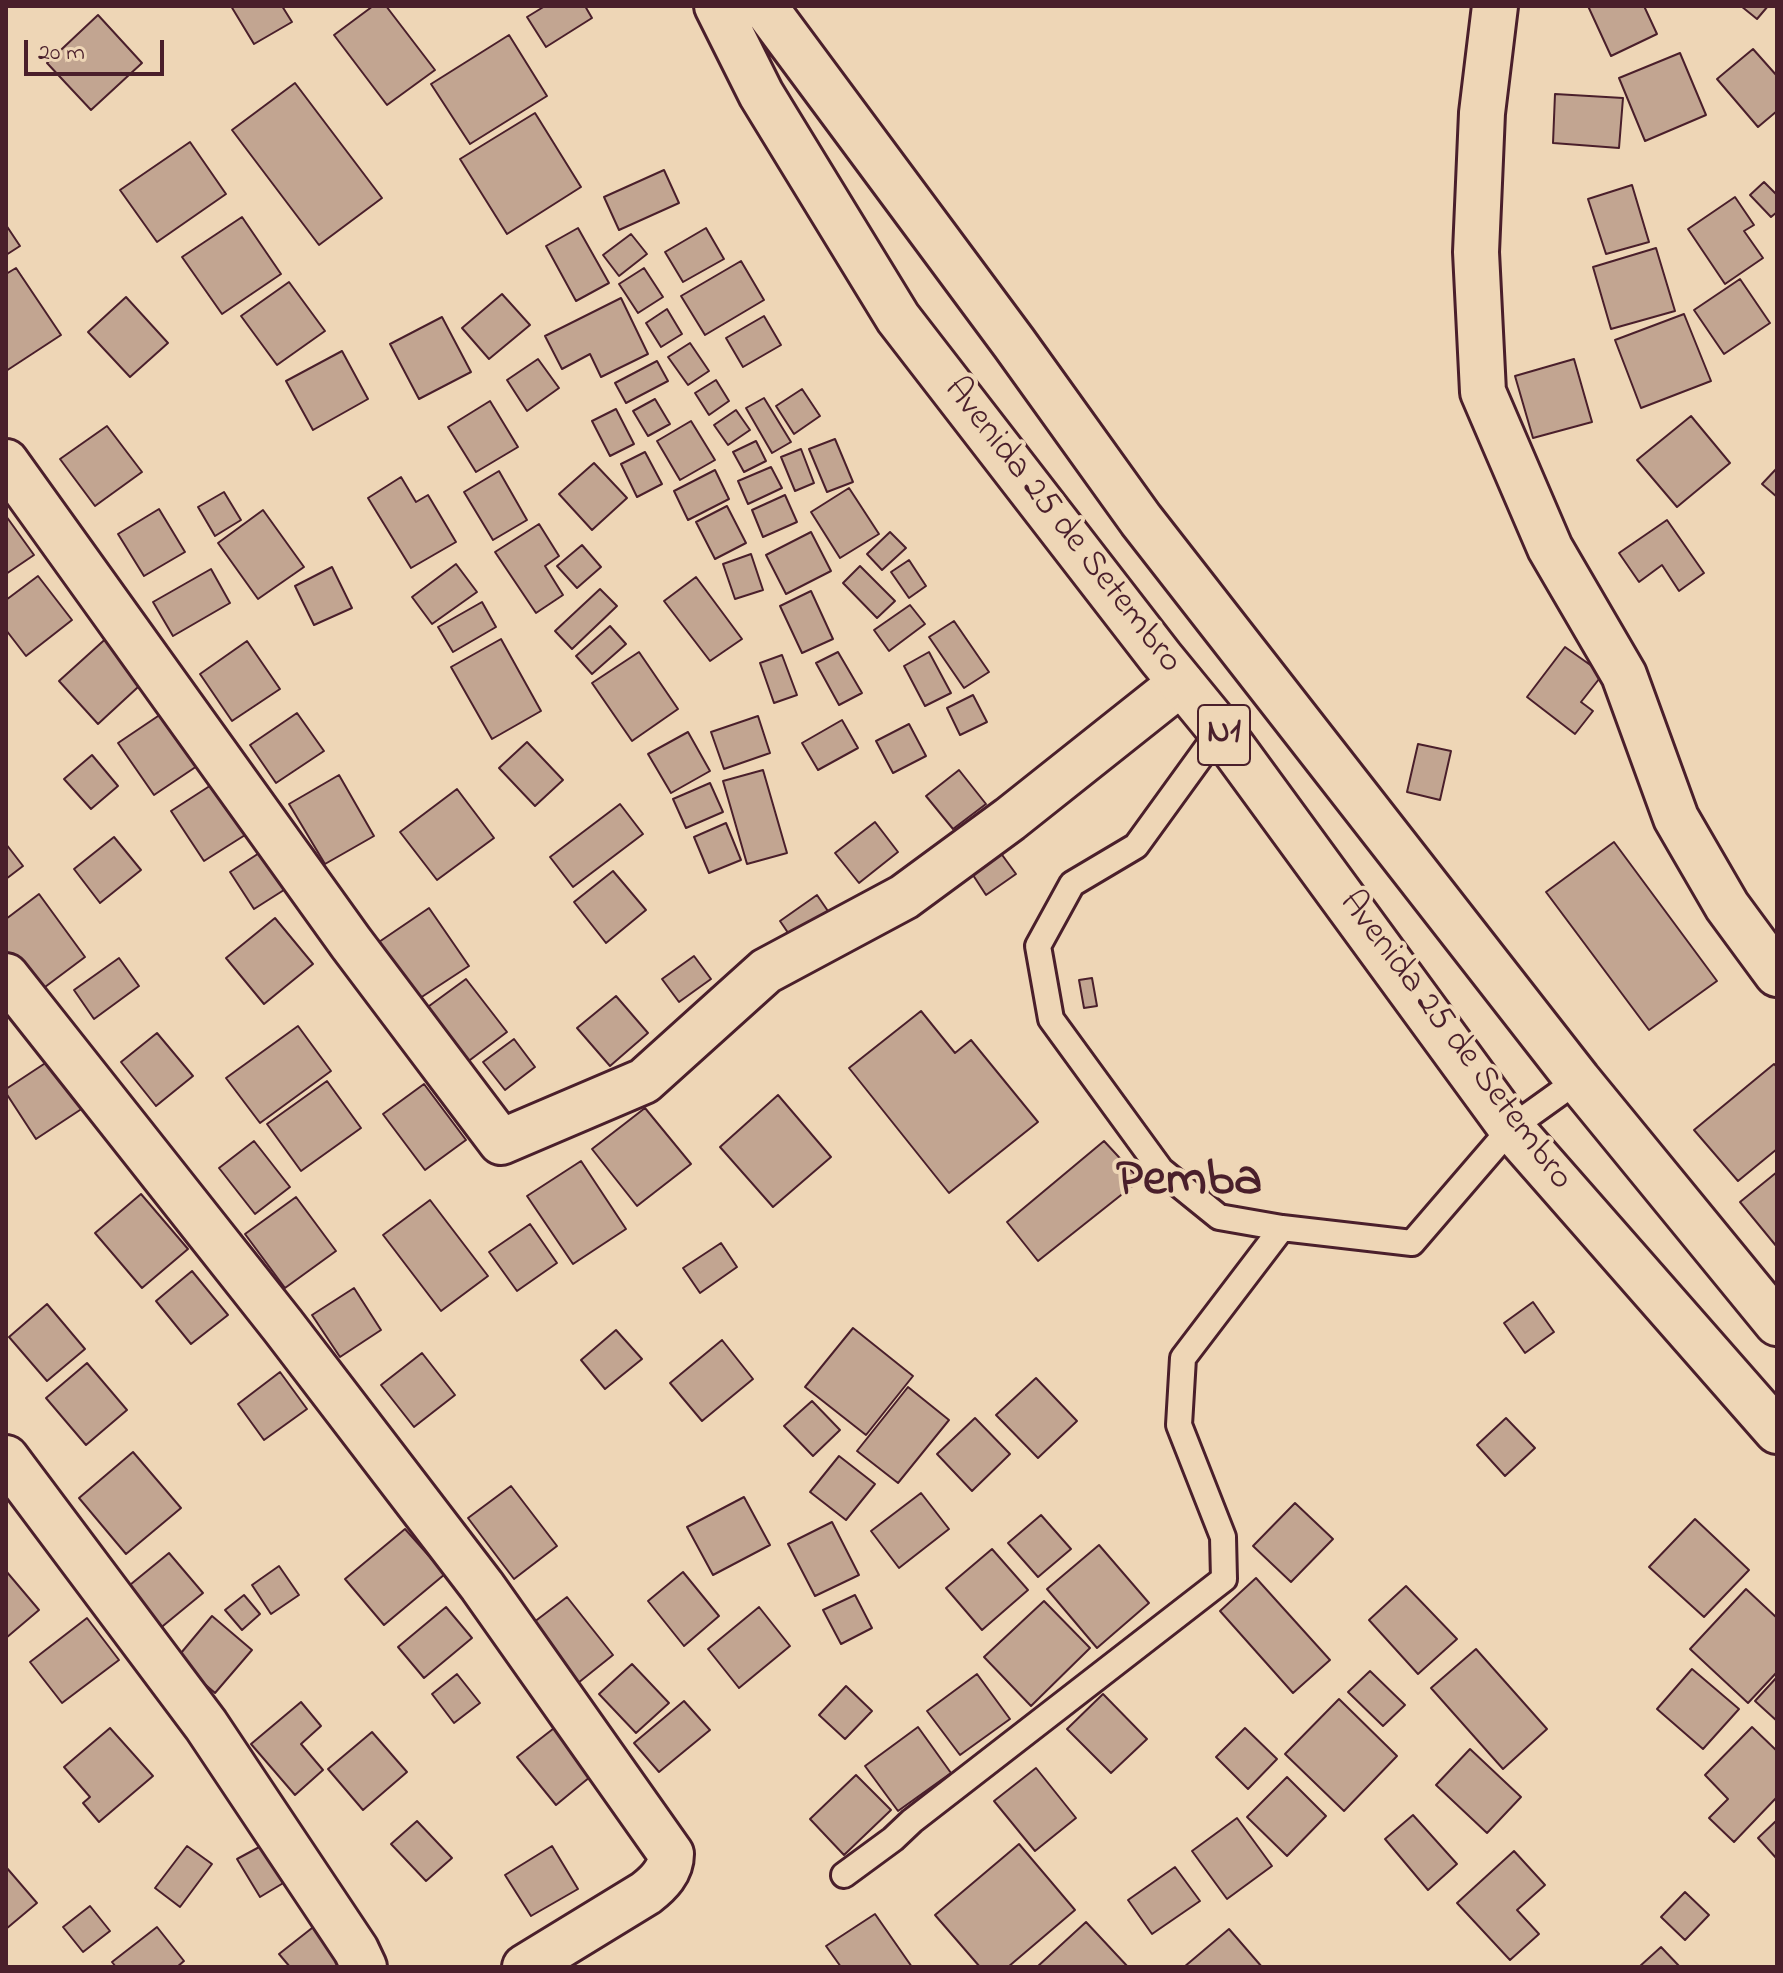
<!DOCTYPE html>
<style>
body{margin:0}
#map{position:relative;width:1783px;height:1973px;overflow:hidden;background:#eed6b6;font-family:"Indie Flower",sans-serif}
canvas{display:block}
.frame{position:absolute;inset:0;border:8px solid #4a1f2b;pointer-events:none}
.scale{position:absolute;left:24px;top:40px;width:140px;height:36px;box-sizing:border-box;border:4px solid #4a1f2b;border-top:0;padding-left:10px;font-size:24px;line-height:28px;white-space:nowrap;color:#4a1f2b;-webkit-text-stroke:6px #eed6b6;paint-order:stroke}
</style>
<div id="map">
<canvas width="1783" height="1973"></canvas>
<div class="frame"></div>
<div class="scale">20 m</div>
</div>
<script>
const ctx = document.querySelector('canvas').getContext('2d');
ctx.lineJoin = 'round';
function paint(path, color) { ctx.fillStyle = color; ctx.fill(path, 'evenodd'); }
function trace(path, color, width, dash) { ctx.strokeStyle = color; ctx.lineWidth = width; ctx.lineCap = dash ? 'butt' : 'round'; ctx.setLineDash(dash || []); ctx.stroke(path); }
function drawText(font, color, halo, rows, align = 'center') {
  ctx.font = font + ' "Indie Flower",sans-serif'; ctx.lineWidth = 8; ctx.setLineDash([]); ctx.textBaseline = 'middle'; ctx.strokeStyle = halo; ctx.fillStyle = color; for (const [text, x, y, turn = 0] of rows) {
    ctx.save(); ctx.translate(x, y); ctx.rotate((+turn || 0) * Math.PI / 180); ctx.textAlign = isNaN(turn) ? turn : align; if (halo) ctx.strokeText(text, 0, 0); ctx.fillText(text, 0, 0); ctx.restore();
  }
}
const building = new Path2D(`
 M 231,6 L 282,6 L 292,22 L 254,44 Z
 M 373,6 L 386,6 L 435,70 L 387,105 L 334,35 Z
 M 545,6 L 585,6 L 592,18 L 546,47 L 527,17 Z
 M 1588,6 L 1644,6 L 1657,34 L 1611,56 Z
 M 1741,6 L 1768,6 L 1757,19 Z
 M 98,15 L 142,63 L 91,110 L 47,63 Z
 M 509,35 L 547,96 L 470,144 L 431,84 Z
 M 1753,49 L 1777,76 L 1777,111 L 1758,127 L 1717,79 Z
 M 1680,53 L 1706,115 L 1645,141 L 1619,78 Z
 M 295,83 L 382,198 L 319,245 L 232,130 Z
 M 1555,94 L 1623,98 L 1619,148 L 1553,143 Z
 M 535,113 L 581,187 L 507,234 L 460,159 Z
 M 190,142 L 226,194 L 157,242 L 120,190 Z
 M 664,170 L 679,203 L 619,230 L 604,197 Z
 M 1764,182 L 1777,195 L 1777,212 L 1771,217 L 1750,195 Z
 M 1632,185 L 1649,242 L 1606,254 L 1588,199 Z
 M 1735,197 L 1754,225 L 1744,231 L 1763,258 L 1725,284 L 1688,229 Z
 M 242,217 L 281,274 L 222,314 L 182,257 Z
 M 6,225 L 20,246 L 6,255 Z
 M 578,228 L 609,283 L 576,301 L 546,246 Z
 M 706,228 L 724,259 L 683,282 L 665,252 Z
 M 631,234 L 647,254 L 619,276 L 603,255 Z
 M 1656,248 L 1675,311 L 1611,329 L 1593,267 Z
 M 741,261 L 764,300 L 705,335 L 681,296 Z
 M 16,268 L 61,335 L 6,371 L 6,274 Z
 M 644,268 L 663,297 L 638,313 L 619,284 Z
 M 1740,279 L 1770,323 L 1724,354 L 1694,310 Z
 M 289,282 L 325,331 L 277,365 L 241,316 Z
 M 502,294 L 530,325 L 489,359 L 462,328 Z
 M 126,297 L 168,343 L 130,377 L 88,332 Z
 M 621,298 L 648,354 L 601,377 L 590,354 L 562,369 L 545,336 Z
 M 667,309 L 682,334 L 661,347 L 646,323 Z
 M 1684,314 L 1711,381 L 1641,408 L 1615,340 Z
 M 764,316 L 781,345 L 743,367 L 726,338 Z
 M 442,317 L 471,372 L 419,399 L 390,344 Z
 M 690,343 L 709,371 L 688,385 L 668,357 Z
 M 342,351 L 368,399 L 313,430 L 286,381 Z
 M 538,359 L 559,388 L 527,411 L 507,380 Z
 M 1574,359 L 1592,422 L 1533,438 L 1515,376 Z
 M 657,361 L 668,381 L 626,403 L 615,383 Z
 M 716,380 L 729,401 L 709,415 L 695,393 Z
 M 802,389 L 820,416 L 794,434 L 776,406 Z
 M 764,398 L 791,442 L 772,453 L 746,408 Z
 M 655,399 L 670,424 L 648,436 L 633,411 Z
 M 490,401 L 518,447 L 476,472 L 448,427 Z
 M 616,409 L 634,444 L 610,456 L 592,421 Z
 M 736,410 L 750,430 L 728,445 L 714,425 Z
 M 1691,416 L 1730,463 L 1677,507 L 1637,460 Z
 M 691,421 L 715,460 L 680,480 L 657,441 Z
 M 107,426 L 142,472 L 95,506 L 60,459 Z
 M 835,439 L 853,482 L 827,492 L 809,449 Z
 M 756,441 L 766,461 L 744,472 L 733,452 Z
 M 801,449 L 814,483 L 795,491 L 781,457 Z
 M 645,452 L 662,484 L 637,497 L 621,464 Z
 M 594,463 L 627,498 L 592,530 L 559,494 Z
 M 771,467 L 782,488 L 748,504 L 738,481 Z
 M 1777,468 L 1777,497 L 1762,484 Z
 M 715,470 L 729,499 L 688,520 L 674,491 Z
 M 499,471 L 527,520 L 493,540 L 464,492 Z
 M 401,477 L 416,502 L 428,495 L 456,542 L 411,568 L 368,498 Z
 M 849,488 L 879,534 L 840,558 L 811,512 Z
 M 224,492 L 241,520 L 215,536 L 198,507 Z
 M 785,495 L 797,522 L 763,537 L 752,510 Z
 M 727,506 L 746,543 L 715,559 L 696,522 Z
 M 159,509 L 185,552 L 144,576 L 118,534 Z
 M 263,510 L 304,567 L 258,599 L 218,543 Z
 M 6,516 L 34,555 L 6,574 Z
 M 1667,520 L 1704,573 L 1679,591 L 1662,565 L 1639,582 L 1619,553 Z
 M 539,524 L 559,556 L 545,566 L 563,595 L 536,613 L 495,552 Z
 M 811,532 L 831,571 L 786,594 L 766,555 Z
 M 890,532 L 906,548 L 882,570 L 867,554 Z
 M 582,545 L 601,567 L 577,588 L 557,566 Z
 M 751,554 L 763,590 L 735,599 L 723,564 Z
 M 909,560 L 926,586 L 909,598 L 891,572 Z
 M 456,564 L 477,592 L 432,624 L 412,597 Z
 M 860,566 L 895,601 L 877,618 L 843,583 Z
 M 332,567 L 352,608 L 314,625 L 295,586 Z
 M 211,569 L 230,603 L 173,636 L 153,602 Z
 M 38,576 L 72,620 L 26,656 L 6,630 L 6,600 Z
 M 696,577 L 742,639 L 710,661 L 664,601 Z
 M 600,589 L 617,606 L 572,649 L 555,631 Z
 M 811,591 L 833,639 L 802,653 L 780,606 Z
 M 482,602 L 496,627 L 453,652 L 438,627 Z
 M 910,605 L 925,624 L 889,651 L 874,630 Z
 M 954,621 L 989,672 L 964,688 L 929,637 Z
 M 610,626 L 626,644 L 592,674 L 576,656 Z
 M 111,634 L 150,676 L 98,724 L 59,681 Z
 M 501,639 L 541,711 L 492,739 L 451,667 Z
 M 247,641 L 280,689 L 232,721 L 200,674 Z
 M 1565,647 L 1603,674 L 1581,702 L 1593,711 L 1575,734 L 1527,697 Z
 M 639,652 L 678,709 L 632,741 L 592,683 Z
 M 838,652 L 862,693 L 839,705 L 816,663 Z
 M 929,652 L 951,693 L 925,706 L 904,666 Z
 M 782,655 L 797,695 L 774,703 L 760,663 Z
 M 973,695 L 987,722 L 960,735 L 947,708 Z
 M 170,708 L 206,760 L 154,795 L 118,743 Z
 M 297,713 L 324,751 L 276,783 L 250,745 Z
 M 758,716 L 770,753 L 724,769 L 711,732 Z
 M 842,720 L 858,748 L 818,770 L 802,743 Z
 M 909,724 L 926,756 L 893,773 L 876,741 Z
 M 688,732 L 710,771 L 671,793 L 648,754 Z
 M 527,742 L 563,780 L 535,806 L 499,768 Z
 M 1418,744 L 1451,751 L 1440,800 L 1407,792 Z
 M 92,755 L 118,786 L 91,809 L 64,779 Z
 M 763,770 L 787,853 L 747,864 L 723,781 Z
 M 959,770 L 986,804 L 953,829 L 926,796 Z
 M 339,775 L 374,836 L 325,864 L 289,804 Z
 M 219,780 L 253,830 L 204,861 L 171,811 Z
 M 710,783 L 723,812 L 686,828 L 673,799 Z
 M 457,789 L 494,838 L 437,880 L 400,832 Z
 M 620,804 L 643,834 L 573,887 L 550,857 Z
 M 875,822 L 898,852 L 859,883 L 835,853 Z
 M 726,823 L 741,860 L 709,873 L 694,837 Z
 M 114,837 L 141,870 L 100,903 L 74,869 Z
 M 1614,842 L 1717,981 L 1649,1030 L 1546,892 Z
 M 6,844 L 23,866 L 6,879 Z
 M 270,846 L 295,883 L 254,909 L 230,872 Z
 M 1000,852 L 1016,874 L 986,895 L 971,872 Z
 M 613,871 L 646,910 L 606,943 L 574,902 Z
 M 39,894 L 85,957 L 33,996 L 6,959 L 6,919 Z
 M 817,895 L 832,917 L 795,943 L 780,921 Z
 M 429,908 L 469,966 L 414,1002 L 376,944 Z
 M 275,918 L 313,964 L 264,1004 L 226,958 Z
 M 694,956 L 711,979 L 679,1002 L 662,979 Z
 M 119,958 L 139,986 L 94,1019 L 74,990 Z
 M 1092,978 L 1097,1006 L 1084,1008 L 1079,980 Z
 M 466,979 L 507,1032 L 466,1063 L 425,1009 Z
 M 616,996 L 648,1033 L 610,1066 L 577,1028 Z
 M 921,1011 L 955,1053 L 971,1040 L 1038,1122 L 949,1193 L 849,1068 Z
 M 298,1026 L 331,1071 L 260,1123 L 226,1078 Z
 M 157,1033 L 193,1076 L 156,1106 L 121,1062 Z
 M 514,1039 L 535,1067 L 505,1090 L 483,1062 Z
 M 50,1060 L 83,1108 L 36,1139 L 6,1093 L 6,1089 Z
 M 1774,1064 L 1777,1067 L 1777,1149 L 1738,1181 L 1694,1130 Z
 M 327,1081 L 361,1128 L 301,1171 L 267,1124 Z
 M 424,1084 L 466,1140 L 425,1170 L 383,1114 Z
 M 778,1095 L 831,1157 L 773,1207 L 720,1147 Z
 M 645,1108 L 691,1164 L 637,1206 L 592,1149 Z
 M 254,1141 L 290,1187 L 255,1214 L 219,1168 Z
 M 1104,1141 L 1140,1180 L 1038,1261 L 1007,1222 Z
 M 581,1161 L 626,1229 L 573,1264 L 527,1196 Z
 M 1777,1172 L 1777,1247 L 1740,1202 Z
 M 141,1194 L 188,1249 L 142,1288 L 95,1233 Z
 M 296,1197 L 336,1251 L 285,1288 L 245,1234 Z
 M 430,1200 L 488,1276 L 441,1311 L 383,1235 Z
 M 530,1224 L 557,1263 L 517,1291 L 489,1252 Z
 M 721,1243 L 737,1267 L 700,1293 L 683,1268 Z
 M 192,1271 L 228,1315 L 191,1344 L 156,1301 Z
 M 354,1288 L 381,1330 L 340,1357 L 312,1315 Z
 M 1533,1302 L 1554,1332 L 1525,1353 L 1504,1323 Z
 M 47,1304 L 85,1349 L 47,1381 L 9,1337 Z
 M 853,1328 L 913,1376 L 866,1435 L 805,1387 Z
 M 616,1330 L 642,1359 L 605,1389 L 581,1360 Z
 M 722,1340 L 753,1379 L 702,1421 L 670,1383 Z
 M 422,1353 L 455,1395 L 414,1427 L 381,1385 Z
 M 87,1363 L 127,1410 L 86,1445 L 46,1398 Z
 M 280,1372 L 307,1409 L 264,1440 L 238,1404 Z
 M 1036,1378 L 1077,1421 L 1038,1458 L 996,1415 Z
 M 908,1387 L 949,1420 L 898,1483 L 857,1451 Z
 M 812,1401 L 840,1430 L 813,1456 L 784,1426 Z
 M 975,1418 L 1010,1454 L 972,1491 L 937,1454 Z
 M 1506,1418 L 1535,1448 L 1505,1476 L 1477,1445 Z
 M 133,1452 L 181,1508 L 126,1554 L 79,1498 Z
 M 839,1456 L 875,1484 L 846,1520 L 810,1492 Z
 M 511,1486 L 557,1546 L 514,1579 L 468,1518 Z
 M 921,1493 L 949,1529 L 899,1568 L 871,1531 Z
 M 744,1497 L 770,1545 L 713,1575 L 687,1527 Z
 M 1295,1503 L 1333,1539 L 1291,1582 L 1253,1546 Z
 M 1041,1515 L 1071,1549 L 1038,1577 L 1008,1543 Z
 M 1695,1519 L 1749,1570 L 1704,1617 L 1649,1567 Z
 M 832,1522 L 859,1575 L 815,1596 L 788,1544 Z
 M 405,1529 L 445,1574 L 384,1625 L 345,1579 Z
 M 1099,1545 L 1149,1603 L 1097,1648 L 1047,1589 Z
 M 992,1549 L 1028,1590 L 982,1630 L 946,1588 Z
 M 169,1553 L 203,1593 L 158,1630 L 125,1589 Z
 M 279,1566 L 299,1595 L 271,1614 L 252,1585 Z
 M 6,1571 L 39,1610 L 6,1638 Z
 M 683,1572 L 719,1616 L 684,1646 L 648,1601 Z
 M 1256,1578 L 1330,1660 L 1293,1693 L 1220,1611 Z
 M 1406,1586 L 1457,1639 L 1418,1674 L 1369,1620 Z
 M 1746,1589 L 1777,1618 L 1777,1672 L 1748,1703 L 1690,1649 Z
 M 244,1595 L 260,1614 L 242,1630 L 225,1610 Z
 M 855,1595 L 872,1628 L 841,1644 L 823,1610 Z
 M 567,1597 L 613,1655 L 563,1695 L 517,1635 Z
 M 1044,1601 L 1090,1648 L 1031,1706 L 984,1657 Z
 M 446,1607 L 472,1638 L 424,1678 L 398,1647 Z
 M 759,1607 L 790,1646 L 739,1688 L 708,1649 Z
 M 212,1616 L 252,1650 L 215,1693 L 176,1659 Z
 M 87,1618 L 119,1660 L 62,1703 L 30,1662 Z
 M 1476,1649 L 1547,1729 L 1503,1769 L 1431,1688 Z
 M 632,1664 L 669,1703 L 636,1733 L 599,1694 Z
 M 1692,1669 L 1739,1709 L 1703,1749 L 1657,1709 Z
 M 1370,1671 L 1405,1705 L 1383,1726 L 1348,1692 Z
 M 457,1674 L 480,1703 L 454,1723 L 432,1694 Z
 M 977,1674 L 1010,1719 L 960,1755 L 927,1711 Z
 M 1777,1677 L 1777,1721 L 1755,1701 Z
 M 846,1686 L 872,1711 L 845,1739 L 819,1715 Z
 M 1103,1694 L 1147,1739 L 1111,1773 L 1067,1729 Z
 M 1339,1699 L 1397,1756 L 1344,1811 L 1285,1754 Z
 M 684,1701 L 710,1730 L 659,1772 L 634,1743 Z
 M 301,1702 L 321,1726 L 301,1744 L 323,1770 L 295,1795 L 251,1744 Z
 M 558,1725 L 596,1772 L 556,1805 L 517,1757 Z
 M 918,1727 L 951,1773 L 898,1811 L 865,1766 Z
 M 1752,1727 L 1777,1751 L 1777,1797 L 1734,1842 L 1709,1818 L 1728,1799 L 1705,1775 Z
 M 110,1728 L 153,1776 L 99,1822 L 83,1803 L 90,1797 L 64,1767 Z
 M 1245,1728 L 1277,1759 L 1248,1789 L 1216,1757 Z
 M 372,1732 L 407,1772 L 363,1810 L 328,1769 Z
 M 1470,1749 L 1521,1797 L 1487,1833 L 1436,1785 Z
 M 1036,1768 L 1076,1818 L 1035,1851 L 994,1801 Z
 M 856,1775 L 891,1810 L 844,1855 L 810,1819 Z
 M 1287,1777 L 1326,1816 L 1287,1856 L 1247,1817 Z
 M 1413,1815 L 1457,1864 L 1428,1890 L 1385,1839 Z
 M 1237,1818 L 1272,1866 L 1227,1899 L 1192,1851 Z
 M 1777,1820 L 1777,1859 L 1758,1838 Z
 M 417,1821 L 452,1858 L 426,1881 L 391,1844 Z
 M 1019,1844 L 1075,1910 L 1008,1967 L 980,1967 L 935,1915 Z
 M 263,1845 L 285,1882 L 260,1897 L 237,1859 Z
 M 187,1846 L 212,1864 L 180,1907 L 155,1888 Z
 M 552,1846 L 578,1889 L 531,1916 L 505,1875 Z
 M 1514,1851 L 1545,1885 L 1517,1910 L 1539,1934 L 1510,1960 L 1457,1903 Z
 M 6,1867 L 37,1903 L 6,1929 Z
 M 1175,1867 L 1200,1901 L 1152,1934 L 1128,1900 Z
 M 1685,1892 L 1709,1915 L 1685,1940 L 1661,1917 Z
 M 90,1906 L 110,1931 L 83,1952 L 63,1927 Z
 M 875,1914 L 912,1967 L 841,1967 L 826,1946 Z
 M 326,1917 L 350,1967 L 290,1967 L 279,1954 Z
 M 1086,1922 L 1128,1967 L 1037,1967 Z
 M 157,1927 L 184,1961 L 177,1967 L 116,1967 L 112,1962 Z
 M 1229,1929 L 1262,1967 L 1184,1967 Z
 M 1661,1947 L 1680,1967 L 1639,1967 Z`);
paint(building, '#c2a591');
trace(building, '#4a1f2b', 2);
const service = new Path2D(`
 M 1220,730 L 1136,846 L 1072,884 L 1038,946 L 1051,1019 L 1161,1170 L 1219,1217 L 1282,1228 L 1412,1243 L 1511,1128 L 1578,1080
 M 844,1875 L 893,1839 L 912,1821 L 1224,1579 L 1223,1537 L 1179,1425 L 1183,1358 L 1282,1228`);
const minor = new Path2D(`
 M 1495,6 L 1482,113 L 1476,252 L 1483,392 L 1550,548 L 1624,675 L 1676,818 L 1727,906 L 1777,974
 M 6,462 L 351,943 L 501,1142 L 644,1081 L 766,971 L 904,897 L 1010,819 L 1181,683
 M 6,976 L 283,1326 L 482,1586 L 671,1854 C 671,1871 659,1883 646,1893 L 525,1967
 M 6,1458 L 206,1725 L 356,1950 L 364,1967`);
const trunk = new Path2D(`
 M 717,6 L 761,94 L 898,318 L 1161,658 L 1220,730 L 1511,1128 L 1777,1431
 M 764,6 L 1014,343 L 1141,520 L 1578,1080 L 1777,1323`);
trace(service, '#4a1f2b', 30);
trace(minor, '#4a1f2b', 50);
trace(trunk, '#4a1f2b', 50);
trace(service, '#eed6b6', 24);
trace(minor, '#eed6b6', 44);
trace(trunk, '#eed6b6', 44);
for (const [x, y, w] of [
 [1224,735,52]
]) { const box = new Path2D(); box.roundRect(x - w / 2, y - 30, w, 60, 6); ctx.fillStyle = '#eed6b6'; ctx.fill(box); trace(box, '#4a1f2b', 2); }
drawText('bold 34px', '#4a1f2b', null, [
 ["N1",1224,735]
]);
drawText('36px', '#4a1f2b', '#eed6b6', [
 ["Avenida 25 de Setembro",1061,527,52],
 ["Avenida 25 de Setembro",1454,1042,53]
]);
drawText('bold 52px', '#4a1f2b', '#eed6b6', [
 ["Pemba",1189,1184]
]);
</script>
